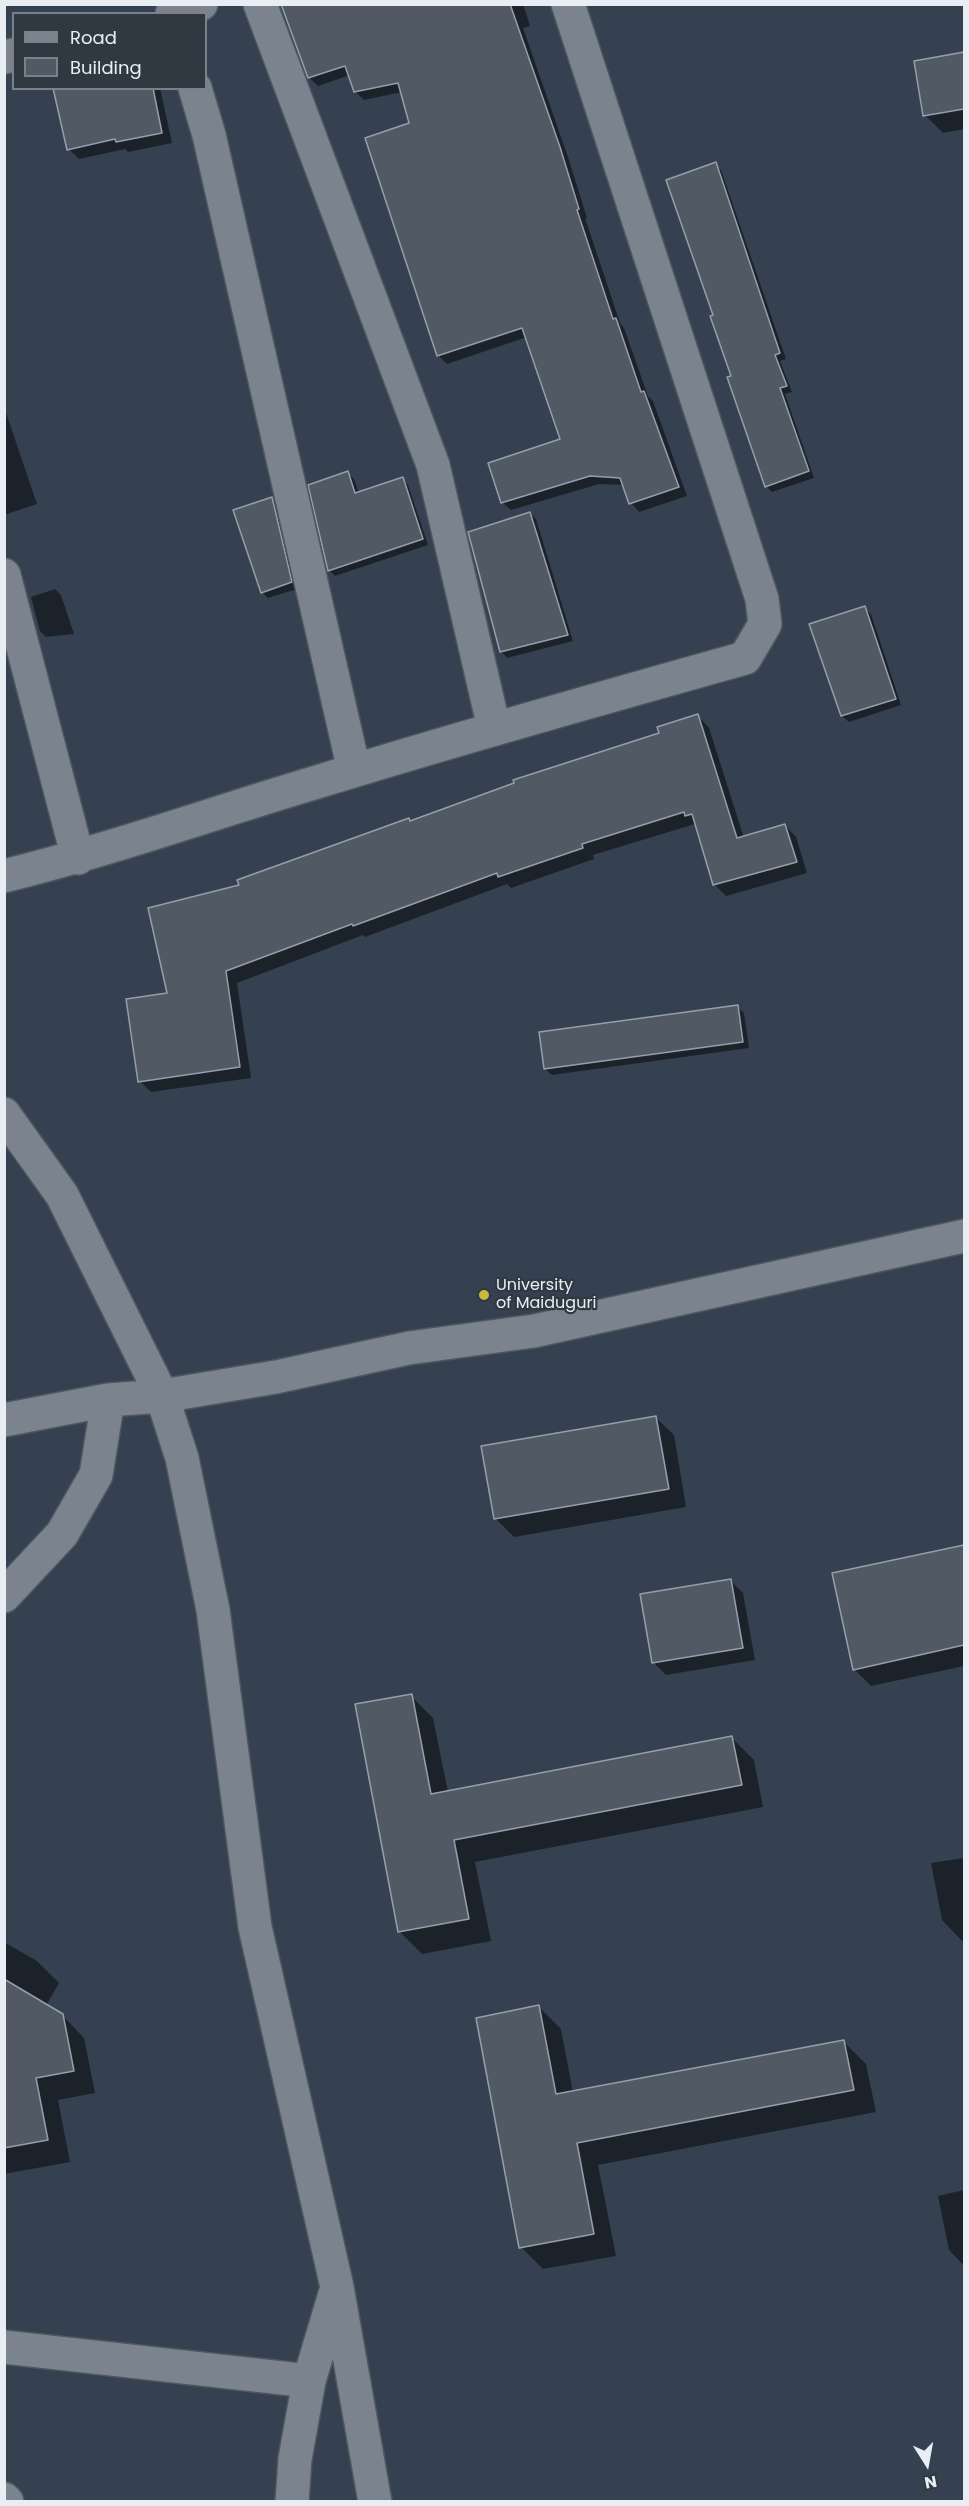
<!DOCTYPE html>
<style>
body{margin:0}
#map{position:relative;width:969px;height:2506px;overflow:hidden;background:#303942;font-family:Poppins,sans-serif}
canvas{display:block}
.frame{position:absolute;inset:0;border:6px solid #e8eef4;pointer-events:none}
.legend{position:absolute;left:12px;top:12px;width:195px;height:78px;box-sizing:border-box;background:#303942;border:2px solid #7a8189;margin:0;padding:8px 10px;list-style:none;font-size:18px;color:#e8eef4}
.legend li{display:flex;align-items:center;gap:12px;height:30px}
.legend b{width:30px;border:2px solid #7a8189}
.north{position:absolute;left:897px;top:2434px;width:60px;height:60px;-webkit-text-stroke:4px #303942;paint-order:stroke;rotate:169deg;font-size:16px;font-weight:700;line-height:24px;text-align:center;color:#e8eef4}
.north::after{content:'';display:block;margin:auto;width:21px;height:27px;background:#e8eef4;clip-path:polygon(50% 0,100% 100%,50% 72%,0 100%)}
</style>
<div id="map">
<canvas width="969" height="2506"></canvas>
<div class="frame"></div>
<ul class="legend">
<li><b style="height:8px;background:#7a838e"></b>Road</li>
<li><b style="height:16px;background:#515a64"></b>Building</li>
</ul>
<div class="north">N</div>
</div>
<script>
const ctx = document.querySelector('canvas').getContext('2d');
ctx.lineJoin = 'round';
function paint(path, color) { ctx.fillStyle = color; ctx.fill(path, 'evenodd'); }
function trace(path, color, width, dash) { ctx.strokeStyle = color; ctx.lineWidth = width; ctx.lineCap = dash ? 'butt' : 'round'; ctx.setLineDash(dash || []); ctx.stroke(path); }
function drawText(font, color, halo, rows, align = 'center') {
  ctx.font = font + ' Poppins,sans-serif'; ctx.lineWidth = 4.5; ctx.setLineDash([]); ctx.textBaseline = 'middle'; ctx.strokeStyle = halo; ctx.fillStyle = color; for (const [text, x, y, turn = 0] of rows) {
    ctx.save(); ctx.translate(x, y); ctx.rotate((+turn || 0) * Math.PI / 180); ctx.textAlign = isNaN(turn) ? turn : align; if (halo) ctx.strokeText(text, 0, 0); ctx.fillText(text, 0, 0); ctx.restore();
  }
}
paint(new Path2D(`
 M 5,5 L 964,5 L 964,2501 L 5,2501 ZM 14,14 L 206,14 L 206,88 L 14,88 Z`), '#354150');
paint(new Path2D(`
 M 303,4 L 523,4 L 530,26 L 523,28 L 568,157 L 587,218 L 585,218 L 620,323 L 624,328 L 648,396 L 653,401 L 687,496 L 639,512 L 631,503 L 624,485 L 599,484 L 511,510 L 502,502 L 562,440 L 527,337 L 447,364 L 438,355 L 411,124 L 402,92 L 364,100 L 355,91 L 350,75 L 318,86 L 309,77 Z
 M 964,54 L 964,129 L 943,133 L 925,115 L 916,62 Z
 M 65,88 L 160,88 L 172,143 L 128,152 L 125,149 L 79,159 L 69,149 Z
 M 715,164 L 721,170 L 786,359 L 780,361 L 792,392 L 785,394 L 814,478 L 772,492 L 766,486 L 732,377 Z
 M 4,407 L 37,504 L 4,515 Z
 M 348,473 L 354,479 L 359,493 L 402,478 L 408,485 L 428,545 L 335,576 L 329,570 Z
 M 272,498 L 278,505 L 297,589 L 268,598 L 262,592 Z
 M 530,513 L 536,519 L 573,641 L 507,658 L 501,651 Z
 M 55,589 L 61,595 L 74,634 L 46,637 L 40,631 L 31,597 Z
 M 864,608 L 871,614 L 901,705 L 849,722 L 842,716 L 811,625 Z
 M 698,716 L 709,728 L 744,838 L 785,825 L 796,837 L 807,873 L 726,896 L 715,885 L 697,826 L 695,824 L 593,855 L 594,859 L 511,888 L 507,884 L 365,937 L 363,935 L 237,983 L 251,1078 L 151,1092 L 140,1081 L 169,995 L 241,886 L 411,823 L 661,734 Z
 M 738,1007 L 744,1013 L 749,1048 L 552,1075 L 545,1069 Z
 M 655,1417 L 674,1435 L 686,1507 L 514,1537 L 495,1518 Z
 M 964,1546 L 964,1666 L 871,1686 L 854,1669 L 833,1575 Z
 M 730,1580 L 743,1593 L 755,1660 L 666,1675 L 653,1662 Z
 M 411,1696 L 433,1718 L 448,1792 L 732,1738 L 754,1760 L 763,1807 L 475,1862 L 491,1941 L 422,1954 L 400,1932 L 357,1706 Z
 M 964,1858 L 964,1943 L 942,1920 L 931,1863 Z
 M 4,1942 L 37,1961 L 59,1983 L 46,2006 L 62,2015 L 84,2038 L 95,2093 L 58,2100 L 70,2162 L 4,2174 Z
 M 539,2007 L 561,2029 L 573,2093 L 844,2042 L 866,2064 L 876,2112 L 598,2165 L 616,2256 L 543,2269 L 521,2247 Z
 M 964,2190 L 964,2266 L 949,2250 L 938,2196 Z`), '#0007');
const building = new Path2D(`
 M 281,4 L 510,4 L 560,147 L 579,209 L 577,210 L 613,319 L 616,318 L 641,392 L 644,391 L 679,487 L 629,504 L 620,478 L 590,476 L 501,503 L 488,463 L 560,439 L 522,328 L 437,356 L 365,138 L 409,123 L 398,83 L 354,92 L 345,66 L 308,78 Z
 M 964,52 L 964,109 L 923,116 L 914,61 Z
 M 53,88 L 153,88 L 162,133 L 116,142 L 115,139 L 67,150 Z
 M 716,162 L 780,353 L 775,355 L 787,386 L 780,388 L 809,471 L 765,487 L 727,377 L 731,376 L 710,316 L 713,315 L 666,180 Z
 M 348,471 L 355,493 L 403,477 L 423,539 L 328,571 L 308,485 Z
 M 272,497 L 292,582 L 261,593 L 233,510 Z
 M 530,512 L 568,635 L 500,652 L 468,532 Z
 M 865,606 L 896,699 L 841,716 L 809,624 Z
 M 698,714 L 737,838 L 785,824 L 797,862 L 713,885 L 692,814 L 685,816 L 684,812 L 582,844 L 583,848 L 498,877 L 497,873 L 353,926 L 352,924 L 226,971 L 240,1067 L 138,1082 L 126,999 L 167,993 L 148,908 L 239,885 L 237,880 L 409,818 L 410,821 L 514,783 L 513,780 L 659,733 L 657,727 Z
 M 738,1005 L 743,1042 L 544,1069 L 539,1032 Z
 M 656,1416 L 669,1489 L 494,1519 L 481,1446 Z
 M 964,1545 L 964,1645 L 853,1670 L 832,1573 Z
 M 731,1579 L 743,1648 L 652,1663 L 640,1594 Z
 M 412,1694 L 431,1794 L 732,1736 L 742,1785 L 454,1840 L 469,1919 L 398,1932 L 355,1704 Z
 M 4,1979 L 63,2014 L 74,2071 L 36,2078 L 48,2140 L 4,2148 Z
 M 539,2005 L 556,2094 L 844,2040 L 854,2090 L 577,2143 L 594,2234 L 519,2248 L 476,2018 Z`);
paint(building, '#515a64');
trace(building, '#959fab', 1.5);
const street = new Path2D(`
 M 260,4 L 433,465 L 494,728
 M 172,14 L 201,4
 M 4,57 L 14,55
 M 195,88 L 209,135 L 354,770
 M 4,575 L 78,858
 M 4,876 C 110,850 213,813 317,782 C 459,738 602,698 745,658 L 765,624 L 762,599 L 568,4
 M 4,1114 L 62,1195 L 162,1396 L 182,1458 L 213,1610 L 255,1927 L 337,2287 L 375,2502
 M 4,1420 L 108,1400 L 162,1396 L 276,1377 L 409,1348 L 534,1331 L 964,1236
 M 4,1596 L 62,1534 L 96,1475 L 108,1400
 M 4,2347 L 309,2381
 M 4,2499 L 7,2502
 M 292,2502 L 295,2459 L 309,2381 L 335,2294`);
trace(street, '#4e565e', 36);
trace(street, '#7a838e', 33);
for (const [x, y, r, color] of [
 [484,1295,6,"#caba3a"]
]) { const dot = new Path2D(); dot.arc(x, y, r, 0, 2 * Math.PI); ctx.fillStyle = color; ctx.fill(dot); trace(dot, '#303942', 2); }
drawText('16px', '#e8eef4', '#303942', [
 ["University",496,1286],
 ["of Maiduguri",496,1304]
], 'left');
</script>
